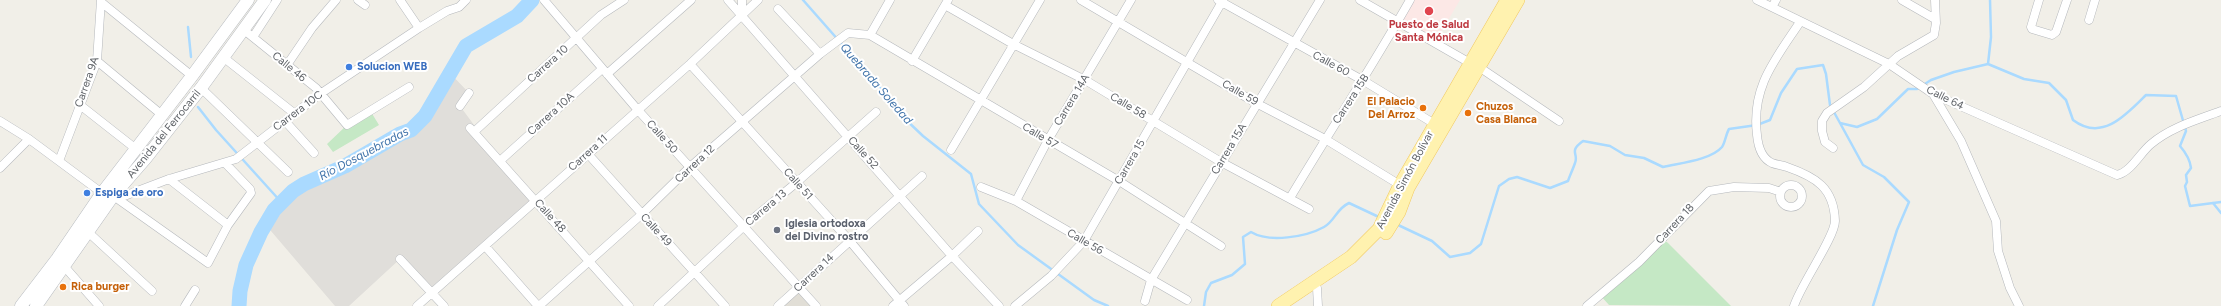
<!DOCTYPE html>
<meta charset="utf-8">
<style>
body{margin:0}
canvas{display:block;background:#f1efe8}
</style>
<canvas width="2221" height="306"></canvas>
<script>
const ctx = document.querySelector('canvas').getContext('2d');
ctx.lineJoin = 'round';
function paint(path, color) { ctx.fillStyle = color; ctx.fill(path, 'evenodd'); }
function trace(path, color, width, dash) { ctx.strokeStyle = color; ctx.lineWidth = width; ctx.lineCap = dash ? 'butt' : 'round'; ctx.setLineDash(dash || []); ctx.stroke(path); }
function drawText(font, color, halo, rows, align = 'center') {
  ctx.font = font + ' Figtree,sans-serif'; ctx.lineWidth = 4; ctx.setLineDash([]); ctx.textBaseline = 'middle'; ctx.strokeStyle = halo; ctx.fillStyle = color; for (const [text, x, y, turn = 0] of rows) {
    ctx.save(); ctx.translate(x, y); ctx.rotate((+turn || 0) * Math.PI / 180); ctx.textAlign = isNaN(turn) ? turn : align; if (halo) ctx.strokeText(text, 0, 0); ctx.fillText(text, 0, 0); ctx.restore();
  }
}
paint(new Path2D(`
 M 450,73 L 469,93 L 460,106 L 474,125 L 471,127 L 536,200 L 432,292 L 400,259 L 349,306 L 335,306 L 265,224 L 274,210 L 293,191 L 345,166 L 400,134 L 411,130 L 425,116 Z`), '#e0deda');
paint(new Path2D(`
 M 799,287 L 816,306 L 778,306 Z`), '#e1ded6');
paint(new Path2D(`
 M 1410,0 L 1460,0 L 1435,42 L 1398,21 Z`), '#fce8e6');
paint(new Path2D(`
 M 371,112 L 379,125 L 333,152 L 327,144 L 347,125 Z
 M 1663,239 L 1668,243 L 1731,306 L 1609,305 L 1600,295 Z`), '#c5e8c5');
trace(new Path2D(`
 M 803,0 L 884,92 L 903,117 L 923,136 L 971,174 L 979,204 L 1018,245 L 1094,300 L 1108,306
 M 188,27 L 191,57
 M 1988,64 L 1991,37 L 1990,0
 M 198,107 L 216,130 L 282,203
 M 1840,123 L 1863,165 L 1884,177 L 1909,202 L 1897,230 L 1873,306
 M 2213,203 L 2221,213
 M 1396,224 L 1432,241 L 1450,257 L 1470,253 L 1481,244 L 1499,186 L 1509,179 L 1517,177 L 1550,188 L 1568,181 C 1570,175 1573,169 1575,163 C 1579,153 1568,152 1583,141 L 1610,146 L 1625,155 L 1644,158 L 1663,167 C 1680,163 1711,160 1722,147 C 1725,143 1726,134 1729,129 L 1757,125 L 1770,120 L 1781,93 L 1797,69 L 1823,65 L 1826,74 L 1830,105 L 1840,123 L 1857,127 L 1877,119 L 1908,89 L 1917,89 L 1931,80 L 1954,72 L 1988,64 L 2024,79 L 2049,83 L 2066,100 L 2073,120 C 2102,142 2126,115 2146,95 L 2176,96 L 2186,131 L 2180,146 C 2186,153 2190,159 2191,168 L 2186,175 L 2187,182 L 2185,186 L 2190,206 L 2221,202
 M 1204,306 L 1206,292 L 1211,283 L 1232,275 L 1245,264 L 1243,237 L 1251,232 C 1269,243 1306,237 1324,227 C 1335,221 1336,209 1349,203 L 1381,218`), '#aadaff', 2.5);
trace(new Path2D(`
 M 239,306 L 240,291 L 246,265 L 261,232 L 274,210 L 293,191 L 304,184 L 345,166 L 400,134 L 411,130 L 425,116 L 466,46 L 517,16 L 532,0`), '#aadaff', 15);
const minor = new Path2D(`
 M 358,0 L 365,5
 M 400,0 L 419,28
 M 544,0 L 637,109 L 816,306
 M 728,0 L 952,256 L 999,306
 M 1081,0 L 1256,103 L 1325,139 L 1400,185
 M 1218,0 L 1364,81 L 1438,126
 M 1360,0 L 1470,63
 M 1757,0 L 1889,64 L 1933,94 L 2117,175 C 2131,172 2140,153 2151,144 C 2171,127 2197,120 2221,111
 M 1902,0 L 1935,19
 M 2039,0 L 2031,27 L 2032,29 L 2052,35 L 2056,32 L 2067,0
 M 101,2 L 192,76
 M 945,5 L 1013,44 L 1085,80 L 1221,162 L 1309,209
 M 1772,7 L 1776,0
 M 778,9 L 820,54
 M 742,15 L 742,0
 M 2089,20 L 2095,0
 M 244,30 L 316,88 L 347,125 L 409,87
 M 870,35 L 890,0
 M 253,37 L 277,0
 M 223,57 L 295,114
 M 97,61 L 162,115
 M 912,61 L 948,0
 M 690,64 L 849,240 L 904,306
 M 287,65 L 312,28 L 336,0
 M 1479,67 L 1559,121
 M 607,74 L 691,0
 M 201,88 L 288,172
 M 1933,94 L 1961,141 L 1996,221 L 1998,251 L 2010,288 L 2019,306
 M 80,105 L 136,149
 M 460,106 L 469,93
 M 0,121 L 29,139 L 102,193
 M 285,121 L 314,153
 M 470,128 L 629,306
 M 475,131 L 601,15 L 624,0
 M 1833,148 L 1825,142 L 1822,131 L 1822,121 L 1827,113 L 1864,87 L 1898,56 L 1934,35 L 1936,23 L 1935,0
 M 951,150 L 1040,0
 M 588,154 L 725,306
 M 501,160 L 602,69
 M 59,161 L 97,61 L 101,0
 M 0,168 L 29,139
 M 169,179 L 228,225
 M1780 196a11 11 0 1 1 22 0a11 11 0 1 1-22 0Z
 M 981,187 L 1016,201 L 1187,300
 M 115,197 L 208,263 L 228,225 L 251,193 L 250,189 L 226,164
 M 119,198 L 169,179 L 236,159 L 320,94 L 419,28 L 447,11 L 459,7 L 466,0
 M 1290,198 C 1330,131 1372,67 1410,0
 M 1016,201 L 1048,140 L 1131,0
 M 88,232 L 152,291
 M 485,246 L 538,306
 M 400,259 L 444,306
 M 64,266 L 99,306
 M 1317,288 L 1318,306
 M 1145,301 L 1151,280 L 1320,0
 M 185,306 L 195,290
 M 417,306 L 690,64 L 758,0
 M 539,306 L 641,215 L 690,167 L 820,54 L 848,33 L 870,35 L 1119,181 L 1221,246
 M 658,306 L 744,226 L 796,183 L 876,112
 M 778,306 L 922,176
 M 893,306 L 952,256 L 978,231
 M 1015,306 L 1051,276 L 1084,241 L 1223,0
 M 1587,306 L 1639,262 L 1709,191 L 1734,187 L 1769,188 L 1781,192
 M 1794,306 C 1801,284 1835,237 1835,221 C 1834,188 1816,177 1787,167 C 1782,165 1777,165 1772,163 C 1761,158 1758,146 1757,135 C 1751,87 1775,60 1800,22`);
const secondary = new Path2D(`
 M 21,306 L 57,259 L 102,193 L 192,76 L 248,0
 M 36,306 L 113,196 L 146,158 L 201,88 L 265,0`);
const primary = new Path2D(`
 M 1386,233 L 1399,212 L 1408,188 L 1518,0
 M 1278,306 L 1351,257 L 1379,229 L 1400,185 L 1507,0`);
trace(minor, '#b5b8bc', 9);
trace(secondary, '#b6babf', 13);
trace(primary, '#f2c960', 14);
trace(minor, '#fff', 8);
trace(secondary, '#fff', 12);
trace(primary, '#fff2af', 13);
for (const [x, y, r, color] of [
 [1429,11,5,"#e0444e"],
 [349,67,4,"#3f7fe0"],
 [1423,108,4,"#e8710a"],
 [1468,113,4,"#e8710a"],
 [87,193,4,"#3f7fe0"],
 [777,230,4,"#6b7280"],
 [63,287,4,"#e8710a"]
]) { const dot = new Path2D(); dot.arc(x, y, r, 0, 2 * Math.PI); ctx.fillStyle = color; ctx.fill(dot); trace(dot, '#fff', 1.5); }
drawText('bold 11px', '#be3a42', '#fff', [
 ["Puesto de Salud",1429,25],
 ["Santa Mónica",1429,38]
]);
drawText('11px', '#5f6368', '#fff', [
 ["Carrera 10",548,64,-42],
 ["Calle 60",1331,64,28],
 ["Calle 46",289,67,39],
 ["Carrera 9A",87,82,-71],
 ["Calle 59",1240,93,30],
 ["Calle 64",1945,98,26],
 ["Carrera 15B",1351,99,-57],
 ["Carrera 14A",1072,100,-59],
 ["Calle 58",1128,106,31],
 ["Carrera 10C",298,111,-37],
 ["Carrera 10A",551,114,-42],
 ["Avenida del Ferrocarril",164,134,-51],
 ["Calle 57",1040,136,31],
 ["Calle 50",662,137,48],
 ["Carrera 15A",1229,149,-59],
 ["Carrera 11",588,153,-42],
 ["Calle 52",863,153,48],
 ["Carrera 15",1130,162,-60],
 ["Carrera 12",695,164,-43],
 ["Avenida Simón Bolívar",1405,180,-62],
 ["Calle 51",798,184,48],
 ["Carrera 13",766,208,-40],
 ["Calle 48",550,216,48],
 ["Carrera 18",1675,224,-47],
 ["Calle 49",656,230,47],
 ["Calle 56",1085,242,30],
 ["Carrera 14",814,273,-43]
]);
drawText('bold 11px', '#366cbe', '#fff', [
 ["Solucion WEB",357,67],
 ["Espiga de oro",95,193]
], 'left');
drawText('bold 11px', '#c56008', '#fff', [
 ["El Palacio",1415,102,"right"],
 ["Del Arroz",1415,115,"right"],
 ["Chuzos",1476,107],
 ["Casa Blanca",1476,120],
 ["Rica burger",71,287]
], 'left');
drawText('bold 11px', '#5b616d', '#fff', [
 ["Iglesia ortodoxa",785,224],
 ["del Divino rostro",785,237]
], 'left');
drawText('italic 12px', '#4174aa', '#fff', [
 ["Quebrada Soledad",876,84,49],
 ["Río Dosquebradas",364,154,-28]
]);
</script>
